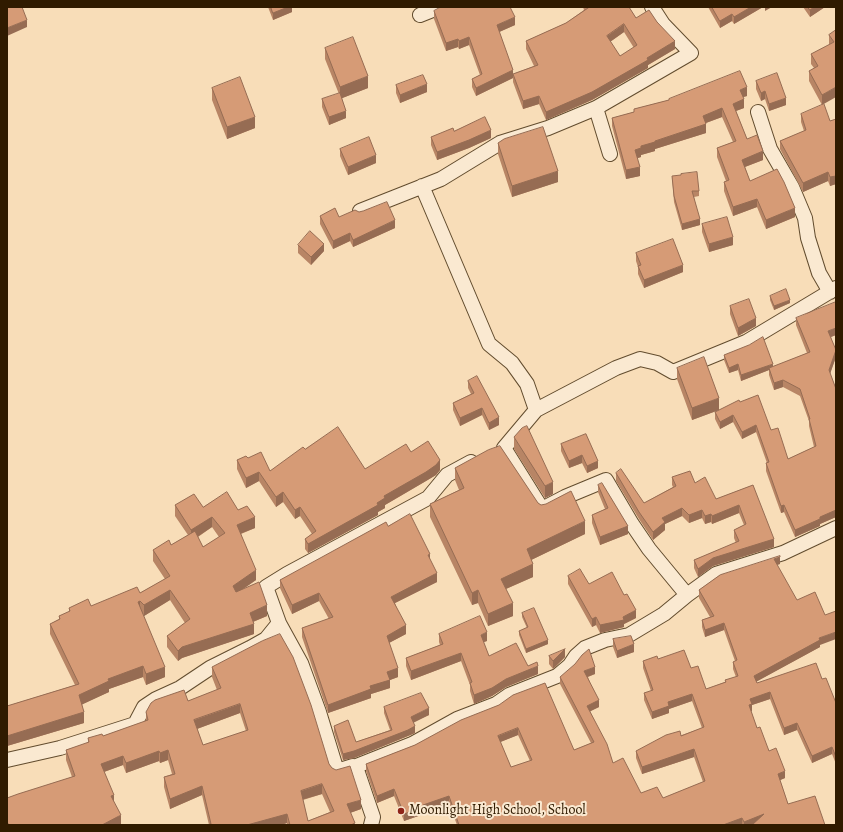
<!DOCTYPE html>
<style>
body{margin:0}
#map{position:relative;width:843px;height:832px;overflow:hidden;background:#f8ddb8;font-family:Alegreya,serif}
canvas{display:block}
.frame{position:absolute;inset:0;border:8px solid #301b00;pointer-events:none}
</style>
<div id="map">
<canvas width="843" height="832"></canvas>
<div class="frame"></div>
</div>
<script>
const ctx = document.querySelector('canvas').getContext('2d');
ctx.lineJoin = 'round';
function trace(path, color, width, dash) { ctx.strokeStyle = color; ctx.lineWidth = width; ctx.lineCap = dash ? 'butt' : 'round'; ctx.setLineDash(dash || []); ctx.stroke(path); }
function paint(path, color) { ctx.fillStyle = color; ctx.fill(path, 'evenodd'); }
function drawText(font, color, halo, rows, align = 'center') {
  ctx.font = font + ' Alegreya,serif'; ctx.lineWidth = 4; ctx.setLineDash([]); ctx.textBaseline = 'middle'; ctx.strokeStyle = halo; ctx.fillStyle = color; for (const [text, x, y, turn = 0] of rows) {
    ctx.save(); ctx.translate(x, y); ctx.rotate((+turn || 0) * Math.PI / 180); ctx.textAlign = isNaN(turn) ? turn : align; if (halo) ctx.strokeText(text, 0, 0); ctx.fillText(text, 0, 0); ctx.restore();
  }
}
const minor = new Path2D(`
 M 420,15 L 440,7
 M 596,108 L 610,154
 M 758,112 L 770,149 L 792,187 L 805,218 L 808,238 L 819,273 L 830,292
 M 422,186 L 489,344 L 512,363 L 527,384 L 536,410 L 504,448 L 542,509 L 565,497 L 606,480 L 632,524 L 649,549 L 687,595 L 716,574 L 783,553 L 836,528
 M 360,211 L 441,179 L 500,143 L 548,128 L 596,108 L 691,53 L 663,24 L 652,7
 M 536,410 L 616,368 L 640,359 L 657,363 L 673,372 L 746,342 L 836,288
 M 279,623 L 301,663 L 319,712 L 337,771 L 353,766 L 356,767 L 373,817 L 371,825
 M 7,760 L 60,748 L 135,724 L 144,707 L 156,699 L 180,688 L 210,668 L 250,648 L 266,639 L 279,623 L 266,587 L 287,574 L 428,498 L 447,475 L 471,462
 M 354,767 L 412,744 L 457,719 L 496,704 L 509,695 L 557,676 L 570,665 L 576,656 L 585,648 L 605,640 L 629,635 L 664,614 L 687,595`);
trace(minor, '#624c2e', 16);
trace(minor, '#fae9d1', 14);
paint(new Path2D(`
 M 268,7 L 292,7 L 292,12 L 273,20 Z
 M 583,7 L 629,7 L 636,18 L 675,49 L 648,65 L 648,68 L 592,100 L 546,120 L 539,104 L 523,109 L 513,82 L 513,78 L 476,96 L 472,87 L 472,79 L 480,75 L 469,45 L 459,49 L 458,47 L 446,51 L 434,19 L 434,11 L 515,25 L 499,32 L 513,74 L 534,66 L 526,49 L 526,41 L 566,23 L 584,10 ZM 624,32 L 634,48 L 620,56 L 610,42 Z
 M 708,7 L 763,7 L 734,24 L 732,21 L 720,28 Z
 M 803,7 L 825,7 L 810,17 Z
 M 836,30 L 822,105 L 809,81 L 809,71 L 814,68 L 811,64 L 811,54 L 829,45 L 829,35 Z
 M 325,48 L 368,88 L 342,98 L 346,118 L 329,125 L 322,107 L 322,99 L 339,94 L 325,59 Z
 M 756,81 L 786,105 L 769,111 L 765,99 L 761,101 L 756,89 Z
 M 396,85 L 427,92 L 400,103 L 396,93 Z
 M 212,88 L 255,128 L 227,139 L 212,100 Z
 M 747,96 L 743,97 L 744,108 L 736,111 L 747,139 L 763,160 L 745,167 L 750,181 L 795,217 L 766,229 L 757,207 L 733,216 L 724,191 L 724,182 L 726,181 L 717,157 L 717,148 L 733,142 L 722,117 L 706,123 L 706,133 L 655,149 L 655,151 L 641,155 L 641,157 L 637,158 L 640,176 L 626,179 L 612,126 L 612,118 L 634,112 L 634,109 L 669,100 L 669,99 Z
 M 801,114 L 830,121 L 836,119 L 836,184 L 830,186 L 828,181 L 803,192 L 780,149 L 780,141 L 804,131 L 801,122 Z
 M 454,131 L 491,138 L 469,148 L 437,160 L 431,145 L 431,137 Z
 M 498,143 L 558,182 L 512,197 L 498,154 Z
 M 340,149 L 376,163 L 348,175 L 340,156 Z
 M 672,176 L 699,191 L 699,196 L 694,197 L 700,225 L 682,230 L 674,202 Z
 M 320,216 L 339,217 L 395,228 L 353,247 L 350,241 L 333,249 L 320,224 Z
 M 702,224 L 733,245 L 709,252 L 702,232 Z
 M 298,245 L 324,251 L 311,265 L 298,253 Z
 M 636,253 L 683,272 L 644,288 L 638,274 L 638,267 L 636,261 Z
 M 770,296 L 790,303 L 774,310 L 770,300 Z
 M 730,306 L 756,326 L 738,336 L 730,314 Z
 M 796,318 L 836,335 L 831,337 L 836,357 L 830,373 L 836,389 L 836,517 L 820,524 L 820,526 L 795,537 L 784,512 L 781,513 L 766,471 L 766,463 L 767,463 L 756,432 L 742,439 L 733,422 L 720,429 L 715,419 L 715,412 L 740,402 L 771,430 L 788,459 L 814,447 L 809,426 L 809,421 L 800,396 L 783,387 L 774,390 L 769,375 L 769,370 L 741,381 L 738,370 L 729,373 L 724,360 L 724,355 L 773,367 L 807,353 L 796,325 Z
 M 677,368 L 719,410 L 692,420 L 677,379 Z
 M 468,381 L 499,425 L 489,430 L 482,415 L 460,426 L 453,410 L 453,403 L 471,394 L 468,388 Z
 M 586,434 L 598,468 L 587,473 L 582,463 L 569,468 L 561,451 L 561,444 Z
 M 514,437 L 553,494 L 545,498 L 514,449 Z
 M 305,449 L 365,469 L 411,452 L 440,470 L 436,475 L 426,481 L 385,505 L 385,508 L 378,512 L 378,515 L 308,553 L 305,549 L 305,539 L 312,534 L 300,516 L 295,519 L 283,502 L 276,507 L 259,481 L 246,488 L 237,469 L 237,460 L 248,458 L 270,471 Z
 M 455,468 L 538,503 L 585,534 L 531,560 L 533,577 L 506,589 L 513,616 L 488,626 L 478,603 L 472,605 L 430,517 L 430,504 L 459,490 L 455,480 Z
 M 616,473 L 644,503 L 673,487 L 672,485 L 672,477 L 695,483 L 716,499 L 753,485 L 774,547 L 713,566 L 698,577 L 694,568 L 694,560 L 736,543 L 734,538 L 734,530 L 744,525 L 739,513 L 712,524 L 711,522 L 705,524 L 702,518 L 689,523 L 682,516 L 665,524 L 665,530 L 653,540 L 639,519 L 616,481 Z
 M 598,485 L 628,534 L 600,545 L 592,523 L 592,515 L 605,509 L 598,492 Z
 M 175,505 L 238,510 L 255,528 L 241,534 L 256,580 L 243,589 L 267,616 L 253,622 L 254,634 L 182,658 L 178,661 L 167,647 L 167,636 L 185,623 L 170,600 L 144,616 L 143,614 L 165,677 L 146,685 L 143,677 L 109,689 L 109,692 L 82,704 L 84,723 L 7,746 L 7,706 L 75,685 L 50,634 L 50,624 L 59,619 L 59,616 L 69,612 L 69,608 L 91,606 L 140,593 L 165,579 L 153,561 L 153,550 L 171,545 L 188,535 L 175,516 ZM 212,527 L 219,537 L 203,547 L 198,537 Z
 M 388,526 L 430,560 L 437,582 L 395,603 L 406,634 L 389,643 L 398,677 L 390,680 L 390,688 L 371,694 L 371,698 L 328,713 L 302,637 L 302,628 L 329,619 L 319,601 L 292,614 L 280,588 L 280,580 Z
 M 780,564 L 777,565 L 820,645 L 820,647 L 757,681 L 757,683 L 822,679 L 836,703 L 836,764 L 832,754 L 812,763 L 797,730 L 784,735 L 770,699 L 752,705 L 752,711 L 751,711 L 757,728 L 769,751 L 785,778 L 780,780 L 788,804 L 823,821 L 825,825 L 457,825 L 449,803 L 424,812 L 424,814 L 404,821 L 394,796 L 377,803 L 366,771 L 366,764 L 415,745 L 499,705 L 574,750 L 591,743 L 560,684 L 560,677 L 595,674 L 588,677 L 599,707 L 590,711 L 613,763 L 641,793 L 663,798 L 703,782 L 694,757 L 642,774 L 636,758 L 636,751 L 702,728 L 692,701 L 669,709 L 669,713 L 652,719 L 644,700 L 644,693 L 651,691 L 643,668 L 643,661 L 658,659 L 691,668 L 706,689 L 725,682 L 725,680 L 736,677 L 733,669 L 733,662 L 735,661 L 724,630 L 705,637 L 702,627 L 702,620 L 710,617 L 699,598 L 699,590 L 720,575 ZM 518,735 L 530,761 L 511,767 L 500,742 Z
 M 568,576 L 589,584 L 636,618 L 624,624 L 624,627 L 600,633 L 596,625 L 592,627 L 568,584 Z
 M 522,613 L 548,644 L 526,653 L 519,635 L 519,631 L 527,628 L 522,617 Z
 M 439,634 L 487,641 L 483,642 L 489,656 L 528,666 L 538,674 L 506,687 L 492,696 L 474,704 L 470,691 L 470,685 L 461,661 L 411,680 L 406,666 L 406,658 L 440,645 L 439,642 Z
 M 613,639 L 634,652 L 617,658 L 613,647 Z
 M 549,656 L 565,657 L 553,669 L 549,664 Z
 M 212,667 L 329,764 L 361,809 L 350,813 L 355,825 L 287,825 L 287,823 L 281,825 L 209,825 L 202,795 L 170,809 L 164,787 L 164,777 L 172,774 L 168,760 L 160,763 L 159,761 L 126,773 L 123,765 L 104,772 L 121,825 L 7,825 L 7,798 L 72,777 L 66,760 L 66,750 L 88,743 L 88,738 L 103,736 L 146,721 L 146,712 L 188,701 L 217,690 L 212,677 ZM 240,713 L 246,731 L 203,745 L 197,729 ZM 322,794 L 330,812 L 308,821 L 303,800 Z
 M 384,707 L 429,715 L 413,722 L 415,733 L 408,736 L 354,758 L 343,760 L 334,732 L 334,726 L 356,742 L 390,730 L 384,713 Z`), '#b88565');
paint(new Path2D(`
 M 288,7 L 292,7 L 292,12 L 273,20 L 273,13 Z
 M 751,7 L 763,7 L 734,24 L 734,17 Z
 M 765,7 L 772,7 L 765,11 Z
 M 814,7 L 825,7 L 810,17 L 810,10 Z
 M 732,14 L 732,21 L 720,28 L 720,21 Z
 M 515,17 L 515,25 L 497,33 L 497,25 Z
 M 27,20 L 27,27 L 7,36 L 7,28 Z
 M 624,24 L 624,32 L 607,44 L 607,36 Z
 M 469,37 L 469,45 L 459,49 L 459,41 Z
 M 458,39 L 458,47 L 446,51 L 446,43 Z
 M 675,41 L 675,49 L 648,65 L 648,68 L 592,100 L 546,120 L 546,112 L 647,58 Z
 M 513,70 L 513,78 L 476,96 L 476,88 Z
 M 368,76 L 368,88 L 340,99 L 340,87 Z
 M 427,84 L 427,92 L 400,103 L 400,95 Z
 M 747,87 L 747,96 L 740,98 L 740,90 Z
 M 836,87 L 836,97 L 822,105 L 822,95 Z
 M 765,91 L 765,99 L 761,101 L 761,93 Z
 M 539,96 L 539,104 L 523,109 L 523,101 Z
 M 786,98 L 786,105 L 769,111 L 769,104 Z
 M 744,99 L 744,108 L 733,112 L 733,104 Z
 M 722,108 L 722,117 L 703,124 L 703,116 Z
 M 346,111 L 346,118 L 329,125 L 329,117 Z
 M 255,117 L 255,128 L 227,139 L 227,127 Z
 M 706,124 L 706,133 L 655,149 L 655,151 L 641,155 L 641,157 L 635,159 L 635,150 L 641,146 Z
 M 491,130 L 491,138 L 469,148 L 437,160 L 437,152 Z
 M 763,151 L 763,160 L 742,168 L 742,160 Z
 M 376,155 L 376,163 L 348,175 L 348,167 Z
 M 640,167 L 640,176 L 626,179 L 626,170 Z
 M 558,171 L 558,182 L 512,197 L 512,186 Z
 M 828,172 L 828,181 L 803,192 L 803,183 Z
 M 836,176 L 836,184 L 830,186 L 830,177 Z
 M 757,199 L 757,207 L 733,216 L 733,207 Z
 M 795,208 L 795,217 L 766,229 L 766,220 Z
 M 700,219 L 700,225 L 682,230 L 682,224 Z
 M 395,220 L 395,228 L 353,247 L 353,240 Z
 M 350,233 L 350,241 L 333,249 L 333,241 Z
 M 733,237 L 733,245 L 709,252 L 709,244 Z
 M 324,244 L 324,251 L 311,265 L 311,257 Z
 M 683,265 L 683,272 L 644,288 L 644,280 Z
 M 790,300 L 790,303 L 774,310 L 774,306 Z
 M 756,318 L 756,326 L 738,336 L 738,328 Z
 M 836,328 L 836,335 L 828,338 L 828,331 Z
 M 836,350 L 836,357 L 829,377 L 829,370 Z
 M 738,364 L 738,370 L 729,373 L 729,368 Z
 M 773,364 L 773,369 L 769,368 L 769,370 L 741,381 L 741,375 Z
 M 783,380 L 783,387 L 774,390 L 774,383 Z
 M 719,398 L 719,410 L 692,420 L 692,408 Z
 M 482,408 L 482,415 L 460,426 L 460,418 Z
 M 733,415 L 733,422 L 720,429 L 720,422 Z
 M 499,417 L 499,425 L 489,430 L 489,423 Z
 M 756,425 L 756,432 L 742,439 L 742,432 Z
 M 582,455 L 582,463 L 569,468 L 569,461 Z
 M 440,460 L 440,470 L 436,475 L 426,481 L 385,505 L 385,508 L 378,512 L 378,515 L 308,553 L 308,544 Z
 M 598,461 L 598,468 L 587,473 L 587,466 Z
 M 259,472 L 259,481 L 246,488 L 246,478 Z
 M 553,482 L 553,494 L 545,498 L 545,486 Z
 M 283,492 L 283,502 L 276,507 L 276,497 Z
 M 739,505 L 739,513 L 712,524 L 712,516 Z
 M 784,505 L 784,512 L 781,513 L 781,506 Z
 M 300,507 L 300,516 L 295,519 L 295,510 Z
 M 682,508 L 682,516 L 665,524 L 665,530 L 653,540 L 653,532 L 662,518 Z
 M 702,510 L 702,518 L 689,523 L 689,515 Z
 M 836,510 L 836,517 L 820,524 L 820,526 L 795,537 L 795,530 L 820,517 Z
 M 711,514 L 711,522 L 705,524 L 705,516 Z
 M 212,517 L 212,527 L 191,541 L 191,530 Z
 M 255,517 L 255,528 L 237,535 L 237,525 Z
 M 585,521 L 585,534 L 527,562 L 527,549 Z
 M 628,526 L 628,534 L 600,545 L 600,537 Z
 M 774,539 L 774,547 L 713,566 L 698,577 L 698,569 L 713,558 Z
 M 430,554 L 430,562 L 428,555 Z
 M 780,557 L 780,564 L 774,566 L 774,559 Z
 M 533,564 L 533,577 L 501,591 L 501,579 Z
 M 256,570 L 256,580 L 233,596 L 233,586 Z
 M 437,573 L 437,582 L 391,605 L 391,597 Z
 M 170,590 L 170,600 L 144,616 L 144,605 Z
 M 478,590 L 478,603 L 472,605 L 472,593 Z
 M 319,593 L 319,601 L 292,614 L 292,605 Z
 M 140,601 L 140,611 L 138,602 Z
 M 513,603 L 513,616 L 488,626 L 488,614 Z
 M 267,605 L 267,616 L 250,623 L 250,613 Z
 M 636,610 L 636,618 L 624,624 L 624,627 L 600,633 L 600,625 L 623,617 Z
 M 596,617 L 596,625 L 592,627 L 592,619 Z
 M 724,623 L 724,630 L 705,637 L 705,630 Z
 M 254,624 L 254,634 L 182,658 L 178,661 L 178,651 L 182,647 Z
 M 406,625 L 406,634 L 387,644 L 387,636 Z
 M 487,632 L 487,641 L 481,643 L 481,635 Z
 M 836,632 L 836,639 L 820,645 L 820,647 L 754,683 L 754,676 L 819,638 Z
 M 548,640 L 548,644 L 526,653 L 526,649 Z
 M 634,644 L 634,652 L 617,658 L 617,651 Z
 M 565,649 L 565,657 L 553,669 L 553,661 Z
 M 461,653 L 461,661 L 411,680 L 411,671 Z
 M 143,666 L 143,677 L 109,689 L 109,692 L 79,706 L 79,695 L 108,679 Z
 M 538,666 L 538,674 L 506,687 L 492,696 L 474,704 L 474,695 L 506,679 Z
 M 165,667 L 165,677 L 146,685 L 146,674 Z
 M 595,667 L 595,674 L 584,678 L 584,671 Z
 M 398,668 L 398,677 L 390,680 L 390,688 L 371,694 L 371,698 L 328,713 L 328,705 L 370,686 L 387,672 Z
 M 770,692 L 770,699 L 752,705 L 752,711 L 749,712 L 749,705 L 750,699 Z
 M 692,694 L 692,701 L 669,709 L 669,713 L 652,719 L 652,712 L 668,702 Z
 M 599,700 L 599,707 L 587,713 L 587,706 Z
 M 240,704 L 240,713 L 194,730 L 194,720 Z
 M 429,708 L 429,715 L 411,724 L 411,717 Z
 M 84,712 L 84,723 L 7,746 L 7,736 Z
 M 797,723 L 797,730 L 784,735 L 784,728 Z
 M 415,726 L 415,733 L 408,736 L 354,758 L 343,760 L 343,754 Z
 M 518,728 L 518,735 L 498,743 L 498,736 Z
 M 832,747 L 832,754 L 812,763 L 812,756 Z
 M 694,749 L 694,757 L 642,774 L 642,767 Z
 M 168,750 L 168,760 L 160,763 L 160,753 Z
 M 159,751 L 159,761 L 126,773 L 126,763 Z
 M 123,756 L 123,765 L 101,773 L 101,764 Z
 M 785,771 L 785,778 L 778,781 L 778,774 Z
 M 322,784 L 322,794 L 301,800 L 301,791 Z
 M 202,786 L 202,795 L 170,809 L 170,799 Z
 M 394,789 L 394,796 L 377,803 L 377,796 Z
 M 114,795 L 114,805 L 111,796 Z
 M 449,796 L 449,803 L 424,812 L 424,814 L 404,821 L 404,814 L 423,805 Z
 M 361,800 L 361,809 L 347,814 L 347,804 Z
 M 287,814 L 287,823 L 281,825 L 247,825 Z
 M 764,814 L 754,825 L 744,825 L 744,822 Z
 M 121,815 L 121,825 L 102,825 Z
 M 742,818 L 742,825 L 723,825 Z`), '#966c53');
const building = new Path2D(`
 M 7,7 L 22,7 L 27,20 L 7,28 Z
 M 271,7 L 288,7 L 273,13 Z
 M 441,7 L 510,7 L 515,17 L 497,25 L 513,70 L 476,88 L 472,79 L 482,74 L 469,37 L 459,41 L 458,39 L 446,43 L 434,11 Z
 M 587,7 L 629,7 L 636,18 L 649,10 L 657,22 L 675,41 L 647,58 L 648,60 L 592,92 L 546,112 L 539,96 L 523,101 L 513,74 L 538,65 L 526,41 L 566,23 L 588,8 ZM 624,24 L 637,45 L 620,56 L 607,36 Z
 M 712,7 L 751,7 L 734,17 L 732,14 L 720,21 Z
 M 808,7 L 814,7 L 810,10 Z
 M 836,30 L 836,87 L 822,95 L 809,71 L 818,66 L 811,54 L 834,42 L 829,35 Z
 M 353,37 L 368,76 L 340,87 L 325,48 Z
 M 740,71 L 747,87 L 740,90 L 744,99 L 733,104 L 747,139 L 757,135 L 763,151 L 742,160 L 750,181 L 777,169 L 784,182 L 795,208 L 766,220 L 757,199 L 733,207 L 724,182 L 729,180 L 717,148 L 736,141 L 722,108 L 703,116 L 706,124 L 655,141 L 655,142 L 641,146 L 641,148 L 635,150 L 640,167 L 626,170 L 612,118 L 634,112 L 634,109 L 669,100 L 669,99 Z
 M 777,73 L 786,98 L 769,104 L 765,91 L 761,93 L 756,81 Z
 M 423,75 L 427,84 L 400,95 L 396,85 Z
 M 240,77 L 255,117 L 227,127 L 212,88 Z
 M 340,93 L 346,111 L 329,117 L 322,99 Z
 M 824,104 L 830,121 L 836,119 L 836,176 L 830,177 L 828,172 L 803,183 L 780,141 L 806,130 L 801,114 Z
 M 485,117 L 491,130 L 469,140 L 437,152 L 431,137 L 453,128 L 454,131 Z
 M 543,127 L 558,171 L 512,186 L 498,143 L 504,139 Z
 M 369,137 L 376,155 L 348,167 L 340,149 Z
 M 697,172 L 699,191 L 692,191 L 700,219 L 682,224 L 674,196 L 672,176 L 681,175 L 681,174 Z
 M 387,202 L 395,220 L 353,240 L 350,233 L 333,241 L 320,216 L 335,208 L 339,217 L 355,210 L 359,212 L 363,211 Z
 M 727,217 L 733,237 L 709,244 L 702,224 Z
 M 310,231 L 324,244 L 311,257 L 298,245 Z
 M 673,239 L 683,265 L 644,280 L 638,266 L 641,265 L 636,253 Z
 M 786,289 L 790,300 L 774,306 L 770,296 Z
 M 749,299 L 756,318 L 738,328 L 730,306 Z
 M 836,302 L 836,328 L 828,331 L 836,350 L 829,370 L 836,389 L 836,510 L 820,517 L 820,519 L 795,530 L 784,505 L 781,506 L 766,463 L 769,462 L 756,425 L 742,432 L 733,415 L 720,422 L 715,412 L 739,400 L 740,402 L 758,395 L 771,430 L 778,428 L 788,459 L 816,446 L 809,419 L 810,419 L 800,389 L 783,380 L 774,383 L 769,368 L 810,352 L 796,318 Z
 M 763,337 L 773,364 L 741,375 L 738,364 L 729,368 L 724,355 L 749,345 Z
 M 704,357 L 719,398 L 692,408 L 677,368 Z
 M 477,376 L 499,417 L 489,423 L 482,408 L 460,418 L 453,403 L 474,393 L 468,381 Z
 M 527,426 L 553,482 L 545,486 L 514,437 L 522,428 Z
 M 338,427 L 365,469 L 406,444 L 411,452 L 428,441 L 440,460 L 436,465 L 426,472 L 384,496 L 385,498 L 377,503 L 378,505 L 308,544 L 305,539 L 316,531 L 300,507 L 295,510 L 283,492 L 276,497 L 259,472 L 246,478 L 237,460 L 246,456 L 248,458 L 261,452 L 270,471 L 303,447 L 305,449 Z
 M 586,434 L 598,461 L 587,466 L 582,455 L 569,461 L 561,444 Z
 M 500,446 L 538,503 L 541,505 L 546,504 L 571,491 L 585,521 L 527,549 L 533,564 L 501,579 L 513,603 L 488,614 L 478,590 L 472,593 L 430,504 L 464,488 L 455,468 L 488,450 Z
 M 621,469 L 644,503 L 676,486 L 672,477 L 690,471 L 695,483 L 705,477 L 716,499 L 753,485 L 774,539 L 713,558 L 698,569 L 694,560 L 739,541 L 734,530 L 746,524 L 739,505 L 712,516 L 711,514 L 705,516 L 702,510 L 689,515 L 682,508 L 662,518 L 665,522 L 653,532 L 639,512 L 616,473 Z
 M 602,483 L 628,526 L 600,537 L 592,515 L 608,508 L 598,485 Z
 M 227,492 L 238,510 L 247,506 L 255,517 L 237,525 L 256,570 L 233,586 L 236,592 L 259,582 L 267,605 L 250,613 L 254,624 L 182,647 L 178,651 L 167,636 L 190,619 L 170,590 L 144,605 L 140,601 L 138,602 L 165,667 L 146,674 L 143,666 L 108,679 L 109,681 L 79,695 L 84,712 L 7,736 L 7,706 L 79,684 L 50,624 L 60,619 L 59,616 L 70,611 L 69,608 L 88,599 L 91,606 L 137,587 L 140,593 L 170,576 L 153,550 L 169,540 L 171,545 L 195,531 L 203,547 L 225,533 L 212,517 L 191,530 L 175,505 L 194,494 L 203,507 Z
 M 410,514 L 430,554 L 428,555 L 437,573 L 391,597 L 406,625 L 387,636 L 398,668 L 387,672 L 390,680 L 370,686 L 371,689 L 328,705 L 302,628 L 333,617 L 319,593 L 292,605 L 280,580 L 386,522 L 388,526 Z
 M 780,556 L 780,557 L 774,559 L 797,600 L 815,592 L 825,615 L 836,611 L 836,632 L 819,638 L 820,640 L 754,676 L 757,683 L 816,663 L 822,679 L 826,678 L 836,703 L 836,757 L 832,747 L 812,756 L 797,723 L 784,728 L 770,692 L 750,699 L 752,704 L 749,705 L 757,728 L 760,727 L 769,751 L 776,748 L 785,771 L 778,774 L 788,804 L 815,796 L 825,825 L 752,825 L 764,814 L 744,822 L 742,818 L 723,825 L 459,825 L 449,796 L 423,805 L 424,807 L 404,814 L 394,789 L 377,796 L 366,764 L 415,745 L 461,720 L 499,705 L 513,695 L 545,683 L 574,750 L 594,742 L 560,677 L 575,664 L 582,655 L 589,649 L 595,667 L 584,671 L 599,700 L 587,706 L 607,744 L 613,763 L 623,758 L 641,793 L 657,787 L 663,798 L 705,781 L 694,749 L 642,767 L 636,751 L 666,735 L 680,731 L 681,736 L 704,727 L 692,694 L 668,702 L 669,706 L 652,712 L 644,693 L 653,690 L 643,661 L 657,656 L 658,659 L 684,650 L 691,668 L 698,666 L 706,689 L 726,682 L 725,680 L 738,676 L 733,662 L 737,660 L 724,623 L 705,630 L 702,620 L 714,616 L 699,590 L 720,575 ZM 518,728 L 532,760 L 511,767 L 498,736 Z
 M 580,569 L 589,584 L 612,572 L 624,595 L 627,594 L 636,610 L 623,617 L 624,620 L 600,625 L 596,617 L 592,619 L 568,576 Z
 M 534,608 L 548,640 L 526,649 L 519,631 L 528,627 L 522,613 Z
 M 480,616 L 487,632 L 481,635 L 489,656 L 516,643 L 528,666 L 537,662 L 538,666 L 506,679 L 492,688 L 474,695 L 470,683 L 472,682 L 461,653 L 411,671 L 406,658 L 443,644 L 439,634 Z
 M 280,634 L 293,657 L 311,705 L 329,764 L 332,768 L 336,770 L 350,766 L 361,800 L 347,804 L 355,823 L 351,825 L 290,825 L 287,814 L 247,825 L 210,825 L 210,824 L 211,824 L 202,786 L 170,799 L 164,777 L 175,774 L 168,750 L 160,753 L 159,751 L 126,763 L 123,756 L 101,764 L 114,795 L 111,796 L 121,815 L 102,825 L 9,825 L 7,822 L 7,798 L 18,794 L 75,776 L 66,750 L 89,742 L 88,738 L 102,734 L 103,736 L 148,720 L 146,712 L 151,703 L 155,700 L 184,690 L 188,701 L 221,688 L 212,667 L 262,641 ZM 240,704 L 248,730 L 203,745 L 194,720 ZM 322,784 L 334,811 L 308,821 L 301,791 Z
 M 631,636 L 634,644 L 617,651 L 613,639 Z
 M 565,649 L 553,661 L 549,656 Z
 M 421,693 L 429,708 L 411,717 L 415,726 L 408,730 L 354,751 L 343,754 L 334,726 L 348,720 L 356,742 L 392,730 L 384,707 Z`);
paint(building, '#d69b76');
trace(building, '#966c53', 1);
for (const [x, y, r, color] of [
 [401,811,4,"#8f2418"]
]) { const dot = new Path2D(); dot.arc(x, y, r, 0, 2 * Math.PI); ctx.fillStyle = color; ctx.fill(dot); trace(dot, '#fae9d1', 1.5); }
drawText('14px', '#301b00', '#fae9d1', [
 ["Moonlight High School, School",409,811]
], 'left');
</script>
